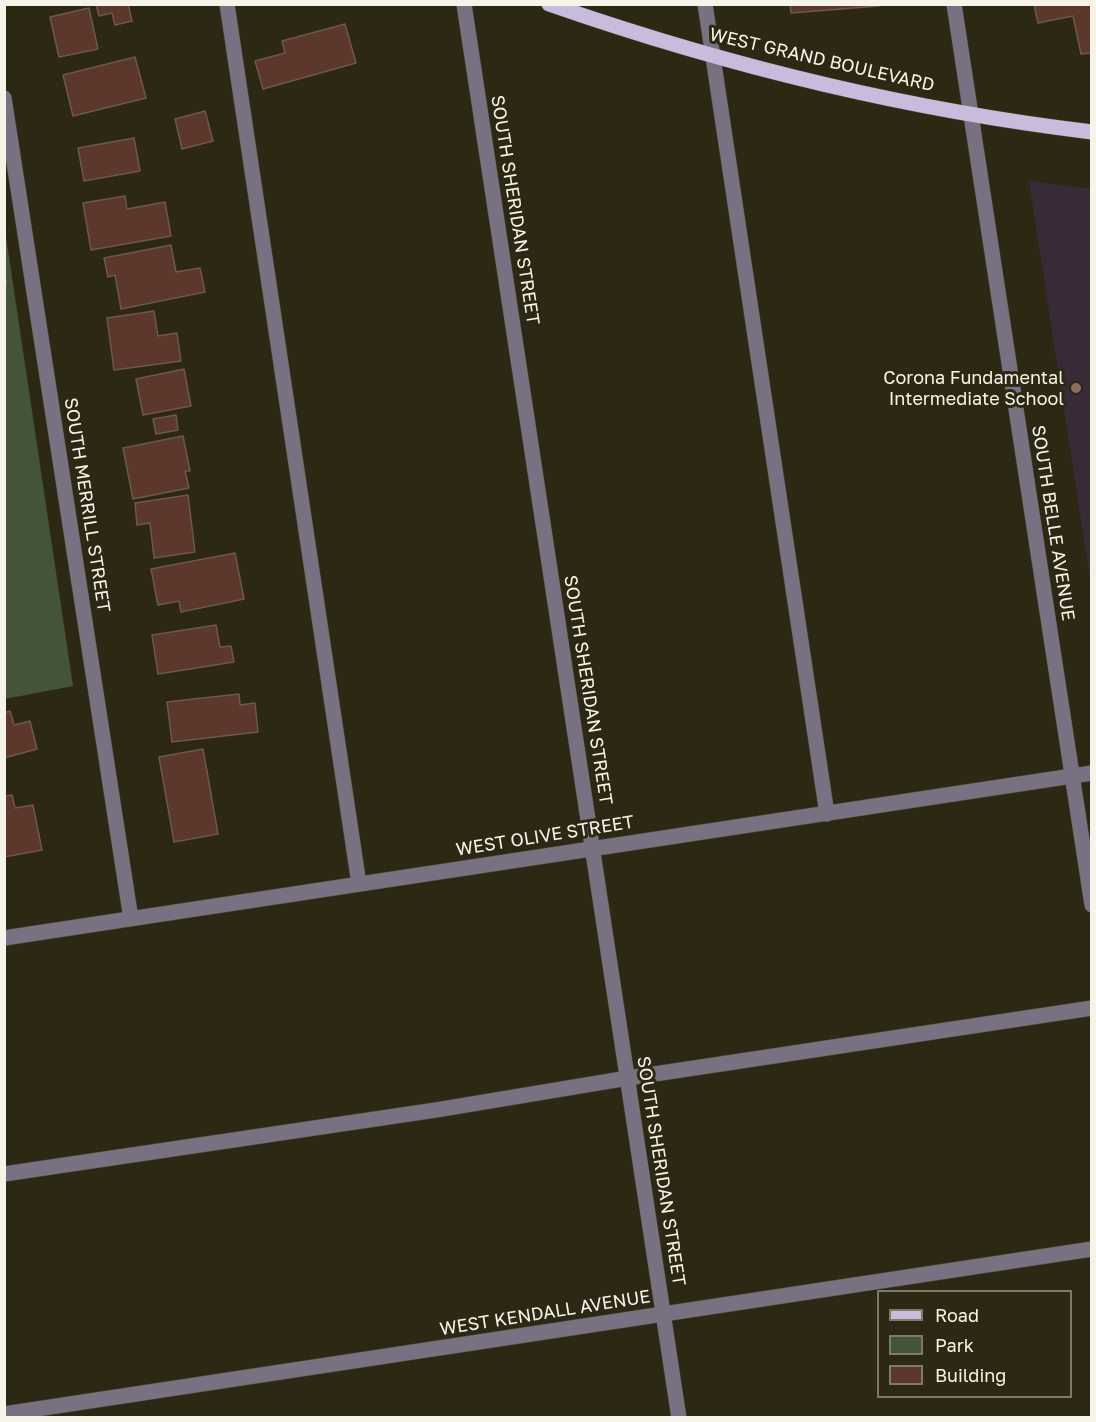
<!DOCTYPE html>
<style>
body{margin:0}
#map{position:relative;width:1096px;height:1422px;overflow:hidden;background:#2c2814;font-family:"Golos Text",sans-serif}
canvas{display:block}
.frame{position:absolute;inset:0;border:6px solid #f6f4e8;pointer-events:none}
.legend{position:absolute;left:877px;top:1290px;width:195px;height:108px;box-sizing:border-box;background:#2c2814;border:2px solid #7d7a69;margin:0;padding:8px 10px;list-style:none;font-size:18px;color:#f6f4e8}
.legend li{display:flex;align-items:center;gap:12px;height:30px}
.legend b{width:30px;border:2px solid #7d7a69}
</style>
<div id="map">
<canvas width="1096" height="1422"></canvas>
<div class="frame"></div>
<ul class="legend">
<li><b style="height:8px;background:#c8bbdb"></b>Road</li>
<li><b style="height:16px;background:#435439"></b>Park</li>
<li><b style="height:16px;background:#5b382b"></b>Building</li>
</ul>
</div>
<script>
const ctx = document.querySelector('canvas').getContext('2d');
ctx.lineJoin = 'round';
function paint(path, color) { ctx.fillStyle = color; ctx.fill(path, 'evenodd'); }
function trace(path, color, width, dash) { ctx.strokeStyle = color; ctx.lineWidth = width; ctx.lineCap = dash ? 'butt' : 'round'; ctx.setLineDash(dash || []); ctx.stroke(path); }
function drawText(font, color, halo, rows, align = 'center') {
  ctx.font = font + ' "Golos Text",sans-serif'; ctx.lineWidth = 6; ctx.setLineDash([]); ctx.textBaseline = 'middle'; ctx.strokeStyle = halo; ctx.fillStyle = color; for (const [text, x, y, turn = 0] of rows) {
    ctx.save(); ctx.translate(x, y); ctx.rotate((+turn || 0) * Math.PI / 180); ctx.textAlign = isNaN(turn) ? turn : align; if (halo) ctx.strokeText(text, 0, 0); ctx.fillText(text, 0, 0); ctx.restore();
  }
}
paint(new Path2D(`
 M 1029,181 L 1091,189 L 1091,586 Z`), '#382a37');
paint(new Path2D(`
 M 5,230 L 73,686 L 5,699 L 4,699 Z`), '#435439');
const building = new Path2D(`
 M 96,4 L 128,4 L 132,21 L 115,25 L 112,13 L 99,16 Z
 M 790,4 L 878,4 L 879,6 L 791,13 Z
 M 1034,4 L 1092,4 L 1092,53 L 1081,54 L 1073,16 L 1038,23 Z
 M 89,8 L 98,49 L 59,57 L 50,17 Z
 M 345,24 L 356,63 L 263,89 L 255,61 L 285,53 L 282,41 Z
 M 135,57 L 146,98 L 73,116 L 63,75 Z
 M 205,111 L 213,141 L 182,149 L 175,119 Z
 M 134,138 L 140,171 L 84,181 L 78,148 Z
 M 125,196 L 127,209 L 165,202 L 171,236 L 91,250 L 83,203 Z
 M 171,245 L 176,272 L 200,268 L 205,292 L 121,309 L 115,275 L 108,277 L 104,258 Z
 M 154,311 L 158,336 L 177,333 L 181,361 L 114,370 L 107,318 Z
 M 184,369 L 191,406 L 143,415 L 136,379 Z
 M 176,415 L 178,430 L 156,434 L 153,419 Z
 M 183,436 L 190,471 L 185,471 L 189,488 L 133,499 L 123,448 Z
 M 188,495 L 195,552 L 154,558 L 150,523 L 137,525 L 135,503 Z
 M 235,553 L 244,599 L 181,612 L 179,601 L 158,605 L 151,569 Z
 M 216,625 L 220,647 L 231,646 L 234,662 L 158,674 L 152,635 Z
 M 239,694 L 240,705 L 255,703 L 258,732 L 172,742 L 167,702 Z
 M 10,711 L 14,725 L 30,721 L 37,749 L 4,758 L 4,713 Z
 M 203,749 L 218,834 L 174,842 L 159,757 Z
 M 12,795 L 15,808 L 33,805 L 42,850 L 4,857 L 4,796 Z`);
paint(building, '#5b382b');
trace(building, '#6e574e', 1.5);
const minor = new Path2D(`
 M 227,4 L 359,884
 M 464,4 L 679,1418
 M 705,4 L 827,814
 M 954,4 L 1092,905
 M 4,98 L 131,919
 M 4,938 L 1092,773
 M 4,1174 L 436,1110 L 628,1078 L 1092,1008
 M 4,1414 L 1092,1249`);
const major = new Path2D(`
 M 549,4 C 724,65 908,110 1092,132`);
trace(minor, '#484532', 16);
trace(major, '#484532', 16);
trace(new Path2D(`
 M 4,282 L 7,282`), '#6b6756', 4, [4.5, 3]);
trace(minor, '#777181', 15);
trace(major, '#c8bbdb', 15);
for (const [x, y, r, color] of [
 [1076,388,6,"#8d6e63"]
]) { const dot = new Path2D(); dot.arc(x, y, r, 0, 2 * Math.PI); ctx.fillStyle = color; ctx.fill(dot); trace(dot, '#2c2814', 2); }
drawText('18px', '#f6f4e8', '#2c2814', [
 ["WEST GRAND BOULEVARD",822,60,13],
 ["SOUTH SHERIDAN STREET",515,210,81],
 ["SOUTH MERRILL STREET",87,505,81],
 ["SOUTH BELLE AVENUE",1053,523,81],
 ["SOUTH SHERIDAN STREET",588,690,81],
 ["WEST OLIVE STREET",545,836,-9],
 ["SOUTH SHERIDAN STREET",661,1171,81],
 ["WEST KENDALL AVENUE",545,1313,-9]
]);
drawText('18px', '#f6f4e8', '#2c2814', [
 ["Corona Fundamental",1064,378],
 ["Intermediate School",1064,399]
], 'right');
</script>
